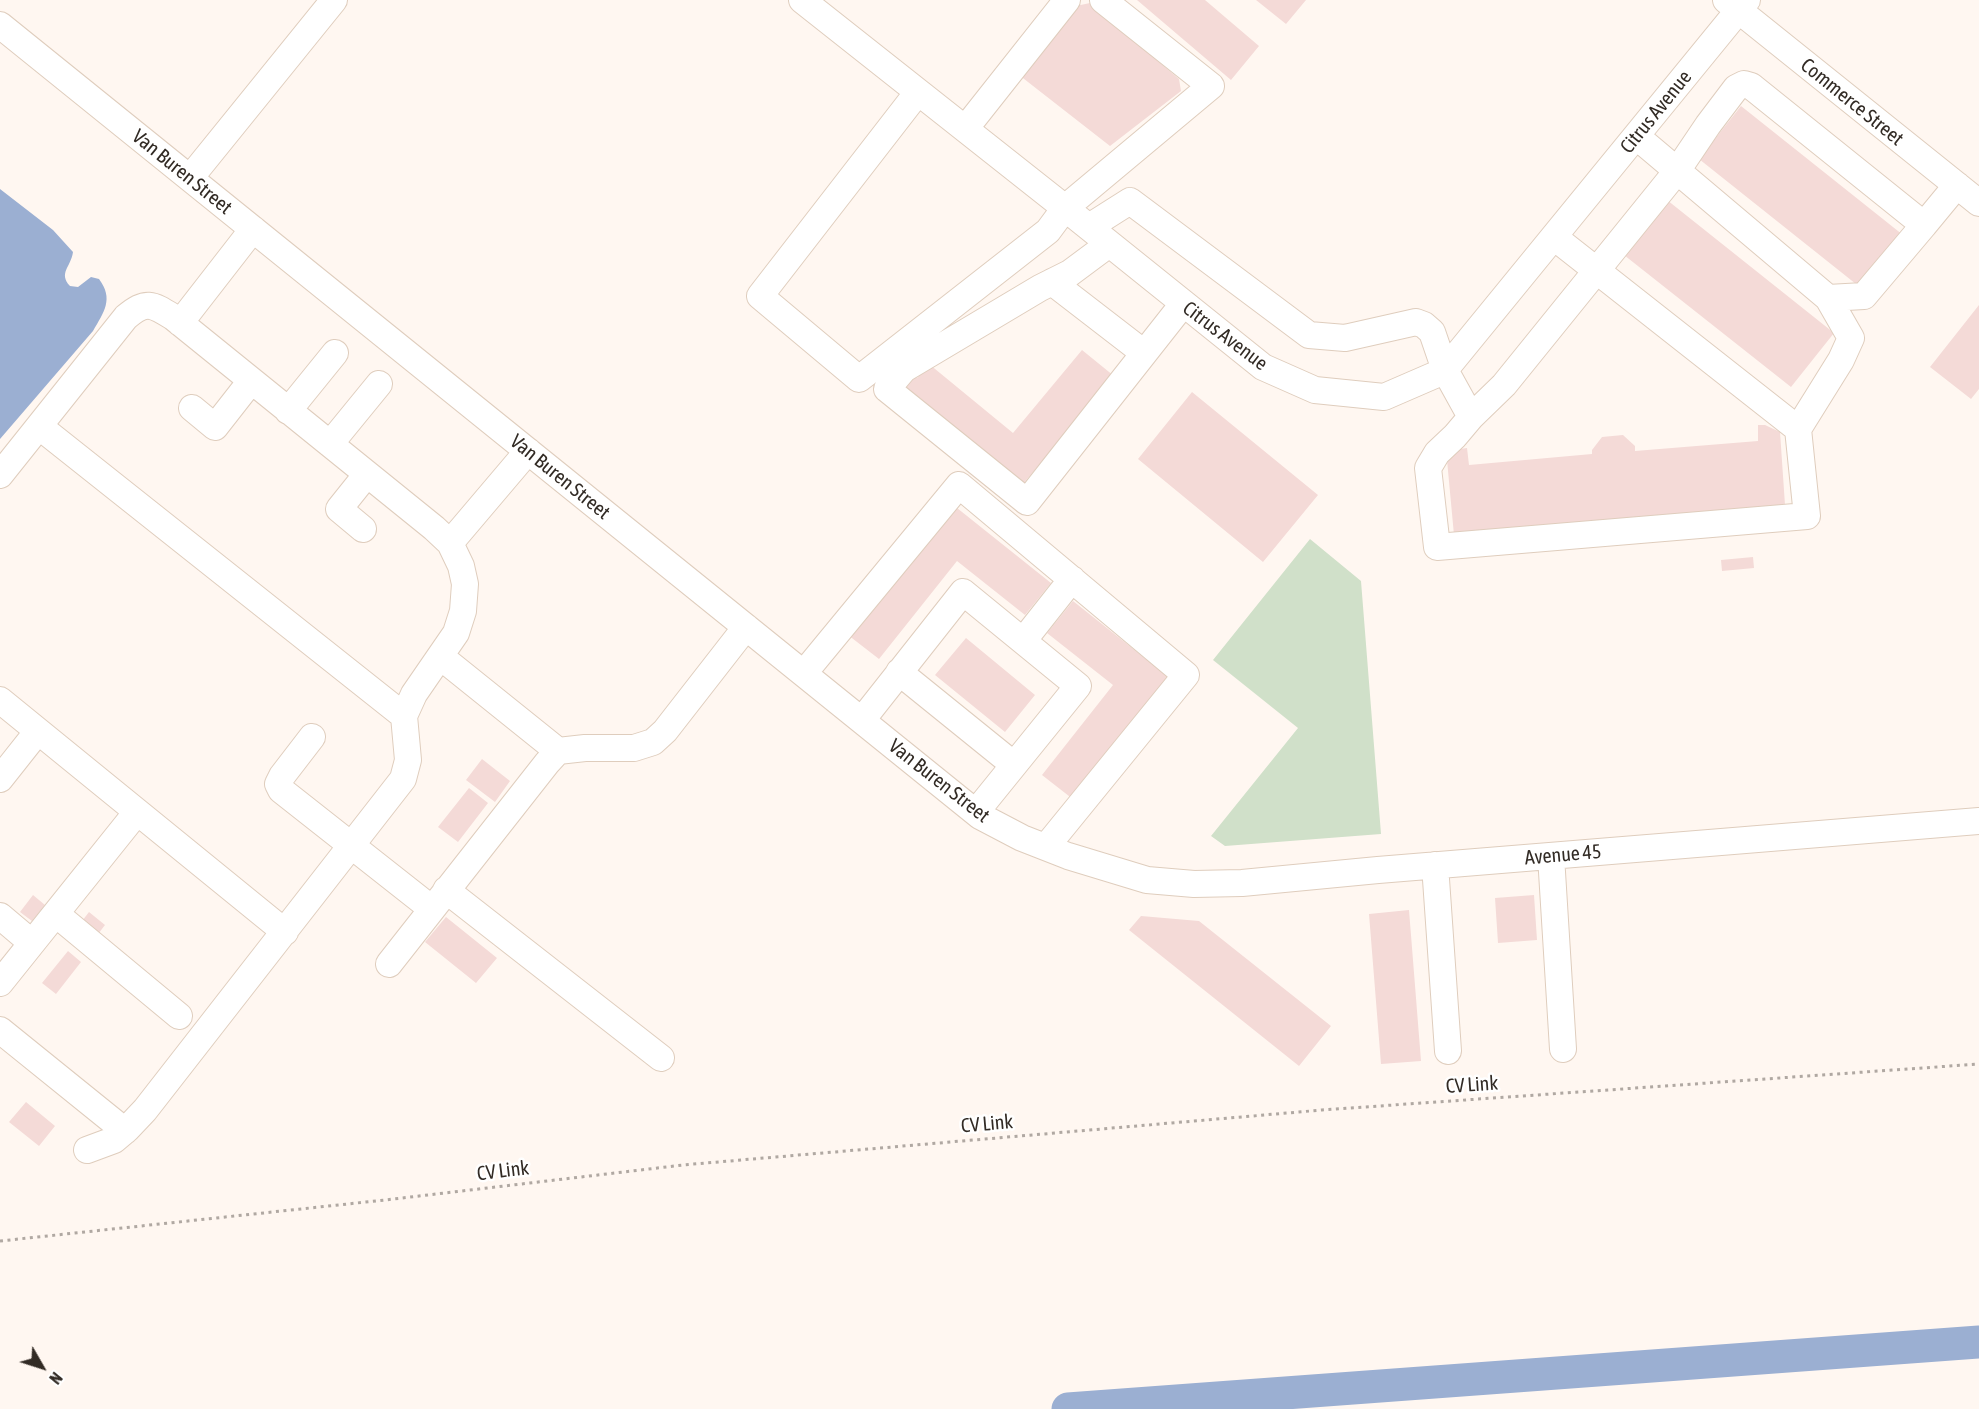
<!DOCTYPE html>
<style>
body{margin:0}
#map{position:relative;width:1979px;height:1409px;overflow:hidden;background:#fff7f1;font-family:"Asap Condensed",sans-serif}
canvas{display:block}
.north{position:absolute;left:12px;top:1337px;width:60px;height:60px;-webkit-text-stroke:4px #fff;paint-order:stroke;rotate:129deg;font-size:16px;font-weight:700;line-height:24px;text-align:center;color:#322b25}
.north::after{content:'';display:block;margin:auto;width:21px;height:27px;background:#322b25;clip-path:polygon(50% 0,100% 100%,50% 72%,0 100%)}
</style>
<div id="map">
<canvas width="1979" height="1409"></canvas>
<div class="north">N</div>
</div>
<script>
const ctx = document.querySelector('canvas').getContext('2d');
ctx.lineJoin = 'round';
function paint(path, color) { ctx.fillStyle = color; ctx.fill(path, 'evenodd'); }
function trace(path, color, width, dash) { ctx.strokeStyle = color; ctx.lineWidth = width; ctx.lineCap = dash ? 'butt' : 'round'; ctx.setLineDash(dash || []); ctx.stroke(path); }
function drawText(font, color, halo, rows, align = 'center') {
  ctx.font = font + ' "Asap Condensed",sans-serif'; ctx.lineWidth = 5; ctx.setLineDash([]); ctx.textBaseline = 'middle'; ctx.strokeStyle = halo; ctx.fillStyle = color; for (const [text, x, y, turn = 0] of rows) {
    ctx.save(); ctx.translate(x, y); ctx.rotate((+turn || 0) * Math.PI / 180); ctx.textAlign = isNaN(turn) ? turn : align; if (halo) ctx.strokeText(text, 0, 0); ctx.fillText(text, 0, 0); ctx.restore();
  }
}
paint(new Path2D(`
 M 1310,539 L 1361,581 L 1381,834 L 1225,846 L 1211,836 L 1298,728 L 1213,660 Z`), '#d0e0c9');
paint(new Path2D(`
 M 0,189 L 53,230 L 73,252 C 71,267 58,273 70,286 L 78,287 L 91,277 L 99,279 C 114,299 104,312 93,331 L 0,439 Z`), '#9bafd2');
trace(new Path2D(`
 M 1068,1409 L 1979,1342`), '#9bafd2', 33);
paint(new Path2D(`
 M 1137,0 L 1205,0 L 1259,46 L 1231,80 Z
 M 1256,0 L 1306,0 L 1286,24 Z
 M 1090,3 L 1179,79 L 1181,91 L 1110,146 L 1019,75 L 1076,6 Z
 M 1741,106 L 1903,235 L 1861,288 L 1699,159 Z
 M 1667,200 L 1834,333 L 1791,387 L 1624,255 Z
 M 1979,305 L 1979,389 L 1971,399 L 1930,367 Z
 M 1082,350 L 1114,376 L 1017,491 L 899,393 L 914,375 L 917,378 L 929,364 L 1013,433 Z
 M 1192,392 L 1318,495 L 1263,562 L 1138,459 Z
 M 1758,425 L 1765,425 L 1780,432 L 1785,505 L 1454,535 L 1447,460 L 1460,449 L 1467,448 L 1469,465 L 1592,454 L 1592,450 L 1602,437 L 1623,435 L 1635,446 L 1635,451 L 1758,441 Z
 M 952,504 L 1051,583 L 1025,615 L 957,561 L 879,659 L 848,635 Z
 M 1753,557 L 1754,568 L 1722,571 L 1721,560 Z
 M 1073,601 L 1171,679 L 1074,800 L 1042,775 L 1113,685 L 1047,633 Z
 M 966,638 L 1035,695 L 1005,732 L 935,675 Z
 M 482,759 L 510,781 L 495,802 L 466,780 Z
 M 469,788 L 488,803 L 458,842 L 438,827 Z
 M 33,895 L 45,905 L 32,921 L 20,912 Z
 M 1534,895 L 1537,940 L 1498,943 L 1495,898 Z
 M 1409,910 L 1421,1061 L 1381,1064 L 1369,914 Z
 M 89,912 L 105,925 L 95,938 L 79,925 Z
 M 1141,916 L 1199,921 L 1331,1026 L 1299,1066 L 1129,930 Z
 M 446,917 L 497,958 L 476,983 L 425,942 Z
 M 68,951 L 81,962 L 56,994 L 42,983 Z
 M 26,1102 L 55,1126 L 39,1146 L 9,1122 Z`), '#f4dad7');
const minor = new Path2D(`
 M 802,0 L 1065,208 L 1263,367 L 1315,390 L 1384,397 L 1444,371 L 1747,0
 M 1726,0 L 1979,203
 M 0,25 L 980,816 L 1022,838 L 1068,856 L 1147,880 L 1194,884 L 1242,883 L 1378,870 L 1979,821
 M 918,92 L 760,296 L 859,379 L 1048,231 L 1065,208 L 1211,86 L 1103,0
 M 965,129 L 1067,0
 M 190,178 L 334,0
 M 1924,225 L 1957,185
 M 1089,227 L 1130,201 L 1309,335 L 1345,338 L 1416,322 L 1424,325 L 1432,332 L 1445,370 L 1471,417 L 1455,436 L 1437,453 L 1428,468 L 1437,547 L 1807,516 L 1798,429 L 1841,360 L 1851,338 L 1828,298 L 1636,136
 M 1554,237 L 1798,429
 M 1109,244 L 1070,273 L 1040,288 L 904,369 L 887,389 L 1027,502 L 1183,304
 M 1052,282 L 1144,353
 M 180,323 L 253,229
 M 192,408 L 215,427 L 251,381
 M 288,411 L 335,353
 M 1471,417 L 1504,385 L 1677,171 L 1708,125 L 1736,88 L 1744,84 L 1751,86 L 1924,225 L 1864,296 L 1828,298
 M 40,427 L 404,716
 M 330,444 L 379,384
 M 0,475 L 126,317 C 146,300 152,304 173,317 L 434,528 L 450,543 L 461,566 L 465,584 L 463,611 L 456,633 L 414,694 L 404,716 L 408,760 L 403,779 L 145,1110 L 127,1129 L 114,1140 L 87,1150
 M 363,529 L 339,509 L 367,474
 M 450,543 L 528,451
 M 1023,641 L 1072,579
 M 441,657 L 558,751
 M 899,672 L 1014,765
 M 804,673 L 959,485 L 1186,675 L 1046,847
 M 0,700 L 285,932
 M 862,720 L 963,592 L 1078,686 L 976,812
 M 312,737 L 282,776 L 278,784 L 281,790 L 432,909
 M 0,779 L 38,731
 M 1551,856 L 1563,1049
 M 1435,865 L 1448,1051
 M 446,890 L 661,1058
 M 56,914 L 179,1016
 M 0,916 L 32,943
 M 389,964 L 547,763 L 558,751 L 585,748 L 634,748 L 653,742 L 665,731 L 746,627
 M 0,983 L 137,812
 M 0,1030 L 125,1131`);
trace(minor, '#dfcdbd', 28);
trace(new Path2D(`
 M 0,1241 L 385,1200 L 683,1165 L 1322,1110 L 1979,1064`), '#b0a8a2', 3, [3, 4.5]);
trace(minor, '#fff', 26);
drawText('20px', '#322b25', '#fff', [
 ["Commerce Street",1852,102,39],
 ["Citrus Avenue",1656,112,-51],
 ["Van Buren Street",182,172,39],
 ["Citrus Avenue",1225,336,37],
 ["Van Buren Street",560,477,39],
 ["Van Buren Street",939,781,38],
 ["Avenue 45",1563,855,-5],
 ["CV Link",1472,1085,-4],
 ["CV Link",987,1124,-5],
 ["CV Link",503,1171,-7]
]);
</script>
